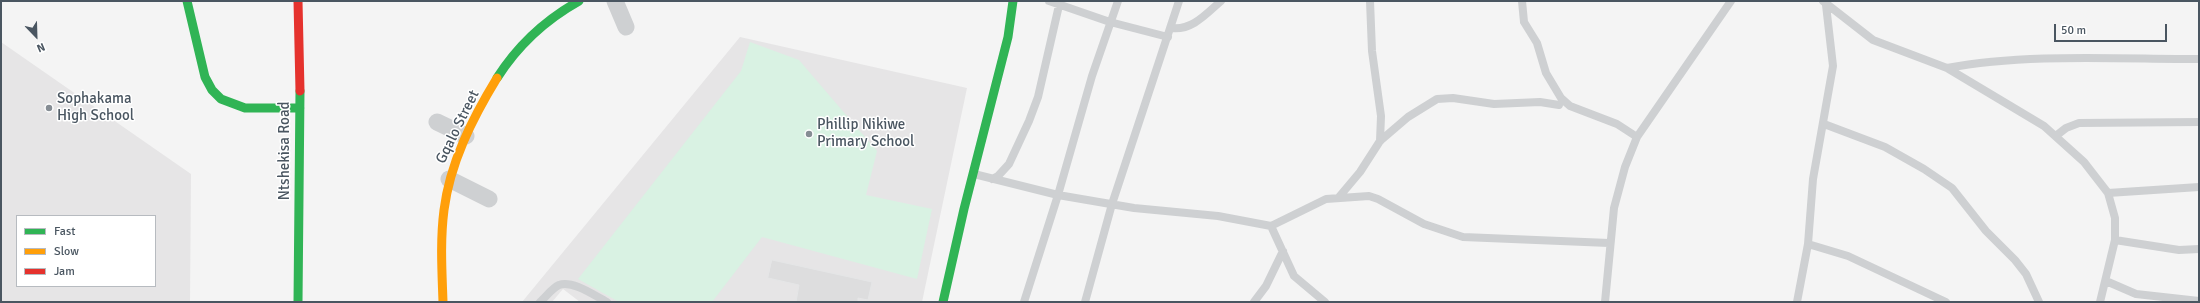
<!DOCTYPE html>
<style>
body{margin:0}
#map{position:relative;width:2200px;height:303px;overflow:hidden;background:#f4f4f4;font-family:Signika,sans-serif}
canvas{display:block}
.frame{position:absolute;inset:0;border:2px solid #4a5661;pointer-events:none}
.legend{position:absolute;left:16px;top:215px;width:140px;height:72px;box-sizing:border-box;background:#fff;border:1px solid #b7bbc0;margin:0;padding:5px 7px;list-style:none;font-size:12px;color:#4a5661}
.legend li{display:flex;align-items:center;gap:8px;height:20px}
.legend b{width:20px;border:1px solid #b7bbc0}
.north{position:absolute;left:16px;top:16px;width:40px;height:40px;-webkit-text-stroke:3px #fff;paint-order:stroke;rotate:157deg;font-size:11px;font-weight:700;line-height:16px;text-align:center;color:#4a5661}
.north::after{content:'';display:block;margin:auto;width:14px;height:18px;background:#4a5661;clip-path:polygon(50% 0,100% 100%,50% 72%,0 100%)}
.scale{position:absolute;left:2054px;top:24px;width:113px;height:18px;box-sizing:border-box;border:2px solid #4a5661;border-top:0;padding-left:5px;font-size:12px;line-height:14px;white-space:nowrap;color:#4a5661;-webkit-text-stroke:3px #fff;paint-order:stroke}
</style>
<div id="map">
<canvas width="2200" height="303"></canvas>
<div class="frame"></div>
<ul class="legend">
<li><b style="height:5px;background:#30b455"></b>Fast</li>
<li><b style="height:5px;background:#ff9f0a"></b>Slow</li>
<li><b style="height:5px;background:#e5322d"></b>Jam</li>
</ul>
<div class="north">N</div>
<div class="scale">50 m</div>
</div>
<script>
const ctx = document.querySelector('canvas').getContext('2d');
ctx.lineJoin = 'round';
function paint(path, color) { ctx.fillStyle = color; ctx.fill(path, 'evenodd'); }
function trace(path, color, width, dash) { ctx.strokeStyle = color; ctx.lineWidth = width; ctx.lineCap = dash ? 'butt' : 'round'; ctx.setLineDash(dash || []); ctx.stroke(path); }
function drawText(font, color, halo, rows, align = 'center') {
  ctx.font = font + ' Signika,sans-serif'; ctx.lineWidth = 3; ctx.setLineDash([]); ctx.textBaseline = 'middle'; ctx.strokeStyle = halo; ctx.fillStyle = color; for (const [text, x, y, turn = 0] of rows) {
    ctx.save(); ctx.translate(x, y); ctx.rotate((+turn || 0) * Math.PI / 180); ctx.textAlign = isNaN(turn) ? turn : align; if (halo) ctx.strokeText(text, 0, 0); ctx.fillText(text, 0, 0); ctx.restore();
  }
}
paint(new Path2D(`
 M 740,37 L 967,88 L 922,302 L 580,302 L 563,289 L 552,302 L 522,302 Z
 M 1,42 L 191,174 L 190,302 L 1,302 ZM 17,216 L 155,216 L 155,286 L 17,286 Z`), '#e6e5e6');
paint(new Path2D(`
 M 750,42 L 799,60 L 877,151 L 866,195 L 932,209 L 917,279 L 762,237 L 712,302 L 619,302 L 578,279 L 741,71 Z`), '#d9f2e3');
const building = new Path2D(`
 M 772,260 L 872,282 L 868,300 L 858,298 L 858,302 L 796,302 L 799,285 L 768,278 Z`);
paint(building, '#ddddde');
trace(building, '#e5e6e7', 1);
trace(new Path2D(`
 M 1049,1 L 1110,22 L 1168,37
 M 1370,1 L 1372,51 L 1381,116 L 1380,141
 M 1522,1 L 1524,22 L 1537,43 L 1546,73 L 1561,98 L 1570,106 L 1617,124 L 1637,137
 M 1823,1 L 1873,40 L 1947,68 L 2044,126 L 2084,162 L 2108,193 L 2115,218 L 2115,240 L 2100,302
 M 1171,28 C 1192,31 1207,13 1221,1
 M 1947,68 C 2026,53 2118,59 2199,59
 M 1824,124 L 1885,147 L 1924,169 L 1952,188 L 1986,231 L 2015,260 L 2026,274 L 2039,302
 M 2057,135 L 2066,128 L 2079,123 L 2199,122
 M 974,174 L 1058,195 L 1134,208 L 1218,216 L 1271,226 L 1326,199 L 1369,196 L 1378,199 L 1424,224 L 1463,237 L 1609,243
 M 992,179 L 998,176 L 1009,164 L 1029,121 L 1038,97 L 1060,1
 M 2108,193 L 2199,187
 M 1339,197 L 1360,172 L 1380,141 L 1408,117 L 1437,99 L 1453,98 L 1494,104 L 1540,102 L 1559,105
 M 1271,226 L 1294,276 L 1325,302
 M 2115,240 L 2179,250 L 2199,249
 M 1808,244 L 1848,256 L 1946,302
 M 2106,281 L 2136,294 L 2199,301
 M 540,302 C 546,297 552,288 559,285 C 573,280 595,296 607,302
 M 1024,302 L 1058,195 L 1092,76 L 1118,1
 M 1085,302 L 1112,204 L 1179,1
 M 1254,302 L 1266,286 L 1283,251
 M 1605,302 L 1614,208 L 1625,167 L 1637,137 L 1731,1
 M 1797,302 L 1808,244 L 1813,179 L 1833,66 L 1826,5`), '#ced0d2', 8);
trace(new Path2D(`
 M 615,1 L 626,27
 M 437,122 L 466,136
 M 449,179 L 489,199`), '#ced0d2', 17);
trace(new Path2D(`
 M 187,1 L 205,77 L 212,90 L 221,99 L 245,108 L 300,108
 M 497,78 C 518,45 545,20 579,1
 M 298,302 L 300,91
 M 943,302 L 964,209 L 1008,37 L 1013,1`), '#30b455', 9);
trace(new Path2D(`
 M 443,302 C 442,272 440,241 444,210 C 450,163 472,119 497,78`), '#ff9f0a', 9);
trace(new Path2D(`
 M 298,1 L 300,91`), '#e5322d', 9);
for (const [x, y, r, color] of [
 [49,108,4,"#868d94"],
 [809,134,4,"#868d94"]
]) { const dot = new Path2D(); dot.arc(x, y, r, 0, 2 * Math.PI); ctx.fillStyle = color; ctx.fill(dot); trace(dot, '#fff', 1.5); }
drawText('15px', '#4a5661', '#fff', [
 ["Sophakama",57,99],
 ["High School",57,116],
 ["Phillip Nikiwe",817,125],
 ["Primary School",817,142]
], 'left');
drawText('15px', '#4a5661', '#fff', [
 ["Gqalo Street",458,127,-64],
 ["Ntshekisa Road",285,151,-90]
]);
</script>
